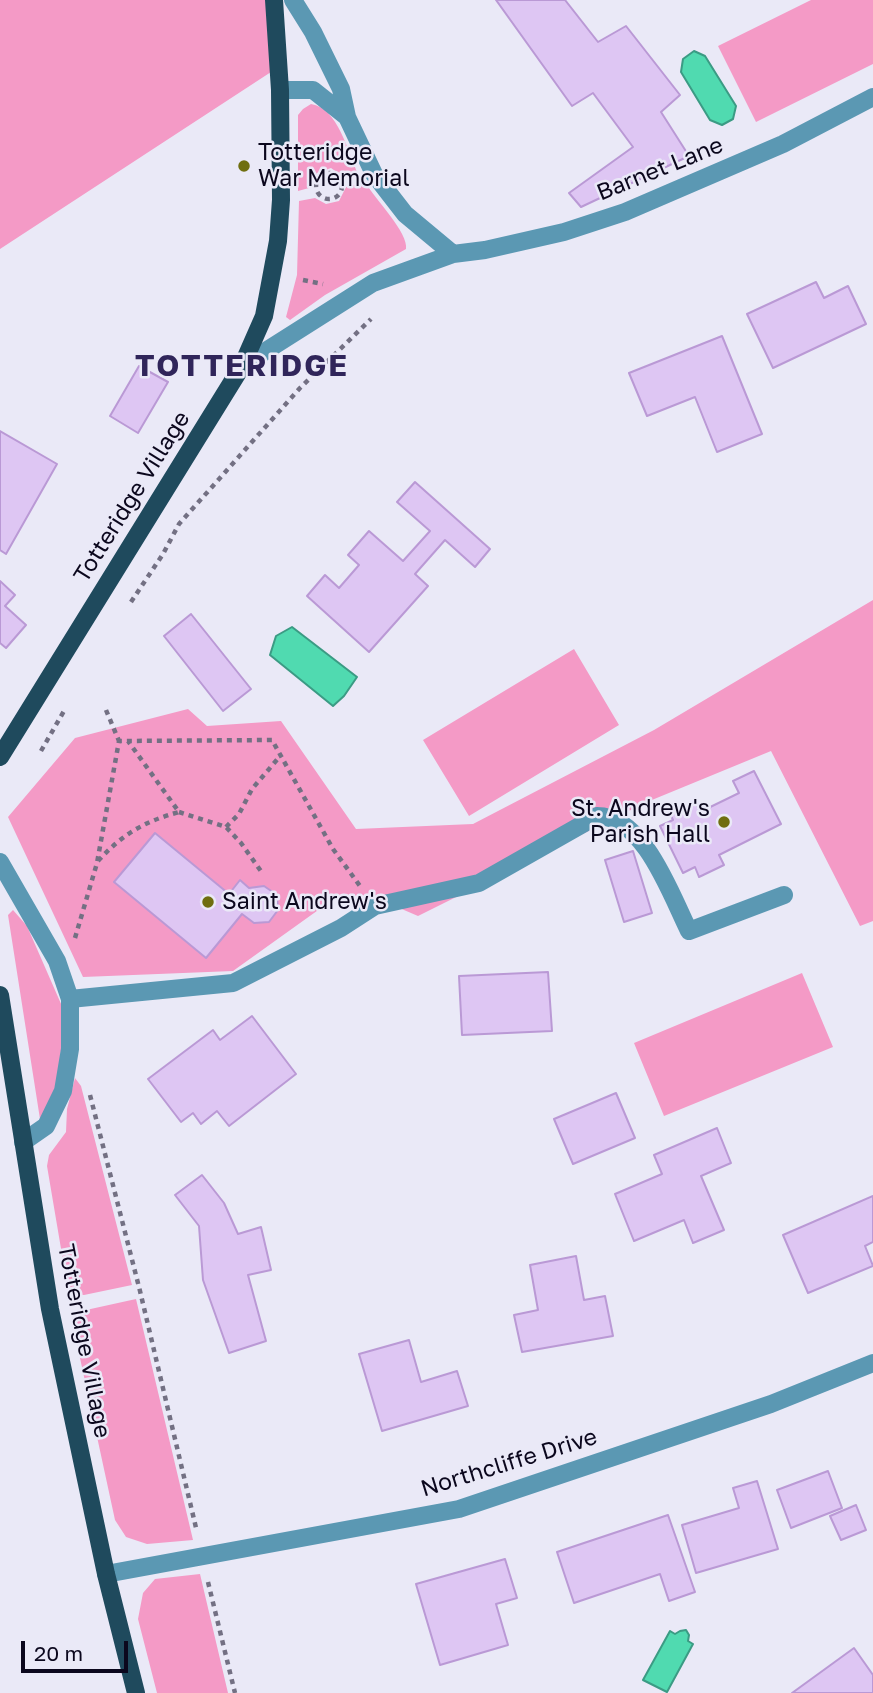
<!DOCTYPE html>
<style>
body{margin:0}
#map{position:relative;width:873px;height:1693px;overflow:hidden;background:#eae9f7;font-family:"Golos Text",sans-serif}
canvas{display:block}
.scale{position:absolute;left:21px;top:1641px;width:107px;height:32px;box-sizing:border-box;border:4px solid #0b071d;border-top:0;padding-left:9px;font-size:21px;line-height:24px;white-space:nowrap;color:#0b071d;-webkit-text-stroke:5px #eae9f7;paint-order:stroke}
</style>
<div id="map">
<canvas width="873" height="1693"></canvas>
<div class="scale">20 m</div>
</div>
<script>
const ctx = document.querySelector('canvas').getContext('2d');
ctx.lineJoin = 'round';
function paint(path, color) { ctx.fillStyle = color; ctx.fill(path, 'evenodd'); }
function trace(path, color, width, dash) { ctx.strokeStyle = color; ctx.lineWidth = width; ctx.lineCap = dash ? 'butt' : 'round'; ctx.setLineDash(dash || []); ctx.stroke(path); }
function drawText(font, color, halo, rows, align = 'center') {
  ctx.font = font + ' "Golos Text",sans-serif'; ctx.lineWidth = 5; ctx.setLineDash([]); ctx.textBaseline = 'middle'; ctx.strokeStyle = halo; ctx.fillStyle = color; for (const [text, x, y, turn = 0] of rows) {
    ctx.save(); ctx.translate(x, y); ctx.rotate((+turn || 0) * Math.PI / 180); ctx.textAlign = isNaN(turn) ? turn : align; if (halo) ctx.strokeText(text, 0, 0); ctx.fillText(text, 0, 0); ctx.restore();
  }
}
paint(new Path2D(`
 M 0,0 L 271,0 L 271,72 L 0,249 Z
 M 811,0 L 873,0 L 873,64 L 756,122 L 718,46 Z
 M 311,104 C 338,108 348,152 358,174 L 345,178 L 331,168 L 317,173 L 309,188 L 298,191 L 298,115 L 303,109 Z
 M 365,182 C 374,198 409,233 406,249 L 325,295 L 290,320 L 286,317 L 297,275 L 299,201 L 315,198 L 326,204 L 339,201 L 346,187 Z
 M 873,600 L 873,921 L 860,926 L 771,751 L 647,802 L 418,916 L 369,895 L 335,898 L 233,971 L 83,977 L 8,817 L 75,738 L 188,709 L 207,726 L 281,721 L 356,829 L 473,824 L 654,730 Z
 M 574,649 L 619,725 L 469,816 L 423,740 Z
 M 13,910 L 27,926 L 65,1013 L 57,1087 L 40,1119 L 8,915 Z
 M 802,973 L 833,1047 L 664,1116 L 634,1043 Z
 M 75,1078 L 81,1086 L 132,1285 L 84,1295 L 75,1294 L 67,1284 L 47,1166 L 49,1155 L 66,1132 L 67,1109 Z
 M 136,1299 L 193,1540 L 147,1544 L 126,1537 L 115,1520 L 72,1321 L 77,1312 Z
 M 200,1574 L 228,1693 L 157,1693 L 138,1619 L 143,1593 L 155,1579 Z`), '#f49ac6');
const water = new Path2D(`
 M 694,51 L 705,56 L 736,106 L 733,119 L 722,125 L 710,120 L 681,72 L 683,59 Z
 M 292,627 L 357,677 L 344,696 L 333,706 L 270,655 L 276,636 Z
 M 686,1630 L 689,1635 L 688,1641 L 693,1644 L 667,1692 L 643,1680 L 670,1631 L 675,1634 L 680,1631 Z`);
paint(water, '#50dab0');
trace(water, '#3b9b84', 2);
const building = new Path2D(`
 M 496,0 L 565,0 L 598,42 L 626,26 L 680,95 L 661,112 L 689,156 L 581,207 L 569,193 L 633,147 L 593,93 L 572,106 Z
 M 816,282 L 824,298 L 848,286 L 866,324 L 773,368 L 747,314 Z
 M 722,336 L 762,434 L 717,452 L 695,397 L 647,416 L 629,373 Z
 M 139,366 L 168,382 L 138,433 L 110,416 Z
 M 0,431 L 57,464 L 6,554 L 0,550 Z
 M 415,482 L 490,549 L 475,567 L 445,540 L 415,574 L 428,586 L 369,652 L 307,596 L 325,575 L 339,588 L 359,565 L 348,555 L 369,531 L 403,561 L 430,531 L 397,502 Z
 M 0,581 L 15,595 L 5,606 L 26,625 L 6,648 L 0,643 Z
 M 191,614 L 251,689 L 223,711 L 164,636 Z
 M 754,771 L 781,824 L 719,855 L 724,865 L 699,877 L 695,867 L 683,873 L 660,826 L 673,820 L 670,813 L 695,801 L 700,812 L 739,793 L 733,781 Z
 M 155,833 L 229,894 L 240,880 L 249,888 L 264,886 L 277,895 L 278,910 L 269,922 L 254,923 L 242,914 L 206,958 L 114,882 Z
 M 633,851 L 652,913 L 624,922 L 605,860 Z
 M 548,972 L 552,1031 L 462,1035 L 459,976 Z
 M 252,1016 L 296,1074 L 229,1126 L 217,1111 L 201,1124 L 193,1113 L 181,1122 L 148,1079 L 213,1030 L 220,1040 Z
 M 616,1093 L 635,1138 L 573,1164 L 554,1119 Z
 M 717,1128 L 731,1163 L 701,1176 L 724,1230 L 693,1243 L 684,1220 L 634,1241 L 615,1194 L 662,1174 L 654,1155 Z
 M 202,1175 L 224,1203 L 238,1234 L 261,1227 L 271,1270 L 248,1275 L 266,1341 L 229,1353 L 203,1280 L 199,1226 L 175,1195 Z
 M 873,1196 L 873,1242 L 865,1246 L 873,1266 L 808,1293 L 783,1235 Z
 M 576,1256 L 584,1300 L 605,1296 L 613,1336 L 522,1352 L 514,1315 L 538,1310 L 530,1265 Z
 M 409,1340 L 421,1382 L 457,1371 L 468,1406 L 382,1431 L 359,1354 Z
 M 828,1471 L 842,1508 L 791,1528 L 777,1490 Z
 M 757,1481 L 778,1549 L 696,1573 L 682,1525 L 739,1508 L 733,1488 Z
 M 856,1505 L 866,1530 L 841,1540 L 830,1516 Z
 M 668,1515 L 695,1592 L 669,1601 L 660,1574 L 574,1603 L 557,1552 Z
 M 505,1559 L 517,1598 L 496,1604 L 508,1645 L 440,1665 L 416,1584 Z
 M 854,1648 L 873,1675 L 873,1693 L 792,1693 Z`);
paint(building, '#dec6f3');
trace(building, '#ba99d5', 2);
trace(new Path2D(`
 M316 186a13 13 0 1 1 26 0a13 13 0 1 1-26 0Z
 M 303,280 L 323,284
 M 131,602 L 163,554 L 179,524 L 300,388 L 371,319
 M 106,710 L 119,741
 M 41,751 L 64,711
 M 179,812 L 226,827 L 241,843 L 263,874
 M 226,827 L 239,814 L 252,789 L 281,755
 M 98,861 C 123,834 143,822 179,812 L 128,741
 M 75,938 L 97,863 L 119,741 L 272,740 L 333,849 L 360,886
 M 90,1095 L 140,1291 L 197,1532
 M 208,1582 L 235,1693`), '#737083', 4.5, [5, 5]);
trace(new Path2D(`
 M 293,0 L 313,32 L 341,89 L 347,117 L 374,174 L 405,214 L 453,254
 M 280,90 L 313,90 L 347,117
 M 242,366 L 373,283 L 453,254 L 485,250 L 564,232 L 625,212 L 783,144 L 873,97
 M 0,862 L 57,961 L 70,999 L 70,1049 L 63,1091 L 46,1126 L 23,1142
 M 70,999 L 233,983 L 341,928 L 375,906 L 479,883 L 597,816 C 644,816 671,895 689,931 L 784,895
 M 106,1574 L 459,1509 L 771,1404 L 873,1363`), '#5b98b3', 18);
trace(new Path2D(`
 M 0,757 L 242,366 L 264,316 L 278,241 L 281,200 L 280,90 L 274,0
 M 0,995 L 50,1309 L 106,1574 L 136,1693`), '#1f4a5d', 18);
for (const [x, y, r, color] of [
 [244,166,7,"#6f6e0f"],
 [724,822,7,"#6f6e0f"],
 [208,902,7,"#6f6e0f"]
]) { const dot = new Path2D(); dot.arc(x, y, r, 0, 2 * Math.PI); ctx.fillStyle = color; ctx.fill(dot); trace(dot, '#eae9f7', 2.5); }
drawText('23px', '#0b071d', '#eae9f7', [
 ["Totteridge",258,153],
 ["War Memorial",258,179],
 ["St. Andrew's",710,809,"right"],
 ["Parish Hall",710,835,"right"],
 ["Saint Andrew's",222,902]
], 'left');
drawText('23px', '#0b071d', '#eae9f7', [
 ["Barnet Lane",660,169,-22],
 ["Totteridge Village",132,497,-58],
 ["Totteridge Village",84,1341,79],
 ["Northcliffe Drive",509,1463,-17]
]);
ctx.letterSpacing = '2px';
drawText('bold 30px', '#30255a', '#eae9f7', [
 ["TOTTERIDGE",242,366]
]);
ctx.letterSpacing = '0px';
</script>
